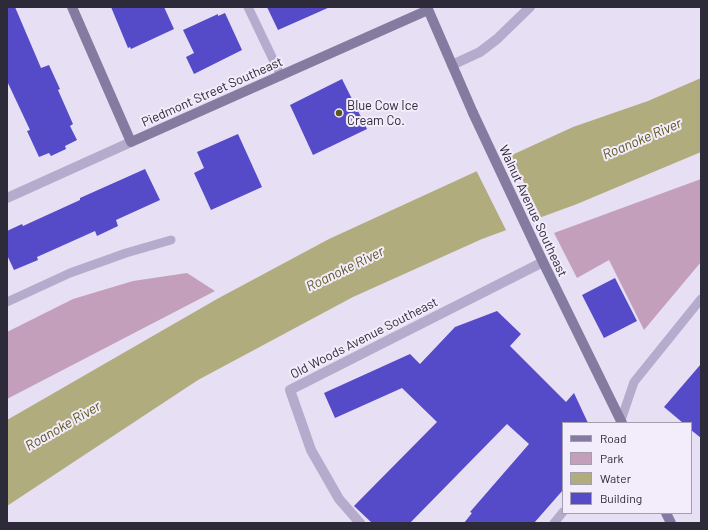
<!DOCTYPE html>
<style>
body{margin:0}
#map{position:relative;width:708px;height:530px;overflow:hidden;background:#e7dff3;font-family:Barlow,sans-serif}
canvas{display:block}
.frame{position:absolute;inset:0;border:8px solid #2d2a3a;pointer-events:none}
.legend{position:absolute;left:562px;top:422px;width:130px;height:92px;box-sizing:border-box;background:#f2ecfb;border:1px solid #a39eae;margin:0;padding:5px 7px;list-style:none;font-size:12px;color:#2d2a3a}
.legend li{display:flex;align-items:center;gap:8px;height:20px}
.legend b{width:20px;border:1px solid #a39eae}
</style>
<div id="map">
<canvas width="708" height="530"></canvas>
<div class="frame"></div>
<ul class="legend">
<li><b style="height:5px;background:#847ca0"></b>Road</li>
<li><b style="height:11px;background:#c39fbc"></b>Park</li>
<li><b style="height:11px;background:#b1ac7e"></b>Water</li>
<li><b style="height:11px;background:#554ac7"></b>Building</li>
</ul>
</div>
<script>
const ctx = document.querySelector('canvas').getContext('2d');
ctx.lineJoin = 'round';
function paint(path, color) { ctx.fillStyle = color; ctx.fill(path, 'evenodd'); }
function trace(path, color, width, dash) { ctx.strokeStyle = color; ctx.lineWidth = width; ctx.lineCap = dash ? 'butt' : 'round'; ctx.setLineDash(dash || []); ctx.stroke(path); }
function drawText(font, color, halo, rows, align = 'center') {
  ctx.font = font + ' Barlow,sans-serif'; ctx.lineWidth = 4; ctx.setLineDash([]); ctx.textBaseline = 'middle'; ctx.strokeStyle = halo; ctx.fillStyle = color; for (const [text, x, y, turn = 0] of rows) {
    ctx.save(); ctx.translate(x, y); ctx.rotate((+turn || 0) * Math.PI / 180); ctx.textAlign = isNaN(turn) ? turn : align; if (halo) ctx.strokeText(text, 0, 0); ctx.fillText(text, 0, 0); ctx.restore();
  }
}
paint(new Path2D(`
 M 701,179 L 701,262 L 644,330 L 609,260 L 577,278 L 554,233 Z
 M 187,273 L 215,291 L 7,399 L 7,332 L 73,299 L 133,281 Z`), '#c39fbc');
paint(new Path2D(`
 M 701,78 L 701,152 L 577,204 L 482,239 L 353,297 L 198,380 L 7,506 L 7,420 L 217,299 L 329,239 L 573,127 L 648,101 Z`), '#b1ac7e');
paint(new Path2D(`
 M 510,154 L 542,219 L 507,232 L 476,170 Z`), '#e7dff3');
paint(new Path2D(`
 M 7,7 L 15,7 L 41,68 L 49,65 L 60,89 L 58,90 L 73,124 L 70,126 L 77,140 L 65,146 L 66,149 L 51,156 L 49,153 L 39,157 L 27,131 L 30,130 L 7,81 Z
 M 111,7 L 164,7 L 174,29 L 131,49 L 130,47 L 128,48 Z
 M 267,7 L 330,7 L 278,30 Z
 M 225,13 L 242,50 L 194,74 L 186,57 L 194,53 L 183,30 L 218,14 L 218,16 Z
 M 342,79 L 367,129 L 313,155 L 290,105 Z
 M 238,134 L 262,187 L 211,210 L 194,173 L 204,168 L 197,152 Z
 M 145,169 L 160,200 L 116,220 L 118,226 L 97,236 L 95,231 L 37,257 L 38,260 L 14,270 L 7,255 L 7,231 L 22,224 L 23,226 L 80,200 L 80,198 Z
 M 615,278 L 637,321 L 604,338 L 582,295 Z
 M 497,311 L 521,334 L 510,346 L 566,402 L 574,393 L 588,423 L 563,423 L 563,490 L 534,523 L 464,523 L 472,513 L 470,512 L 529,444 L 507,424 L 410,523 L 372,523 L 354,506 L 437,422 L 402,388 L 335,418 L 324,393 L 410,354 L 420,364 L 455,327 Z
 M 701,364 L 701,438 L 691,430 L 691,423 L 683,423 L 664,407 Z`), '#554ac7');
trace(new Path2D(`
 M 248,7 L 281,76
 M 7,302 L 70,273 L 126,253 L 171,240
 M 620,423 L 634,382 L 701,299
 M 554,523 L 563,512`), '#b5abcc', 9);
trace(new Path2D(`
 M 452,65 L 480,52 L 497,39 L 530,7
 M 7,198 L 131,142
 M 360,523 L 339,499 L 311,450 L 290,390 L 543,262`), '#b5abcc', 10);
trace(new Path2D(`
 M 72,7 L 131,142 L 428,10
 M 427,7 L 473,113
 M 666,513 L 671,523`), '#847ca0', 10);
trace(new Path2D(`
 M 473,113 L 543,262 L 622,423`), '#847ca0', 10);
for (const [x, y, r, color] of [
 [339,113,4,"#5c571f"]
]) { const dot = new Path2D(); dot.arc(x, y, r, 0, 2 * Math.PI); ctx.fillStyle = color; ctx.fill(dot); trace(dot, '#f2ecfb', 1.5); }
drawText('13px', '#2d2a3a', '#f2ecfb', [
 ["Piedmont Street Southeast",212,92,-24],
 ["Walnut Avenue Southeast",533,211,65],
 ["Old Woods Avenue Southeast",364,338,-27]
]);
drawText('13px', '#2d2a3a', '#f2ecfb', [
 ["Blue Cow Ice",347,106],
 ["Cream Co.",347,121]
], 'left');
drawText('italic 14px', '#5c571f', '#f2ecfb', [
 ["Roanoke River",642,139,-23],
 ["Roanoke River",345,269,-26],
 ["Roanoke River",63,426,-30]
]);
</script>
